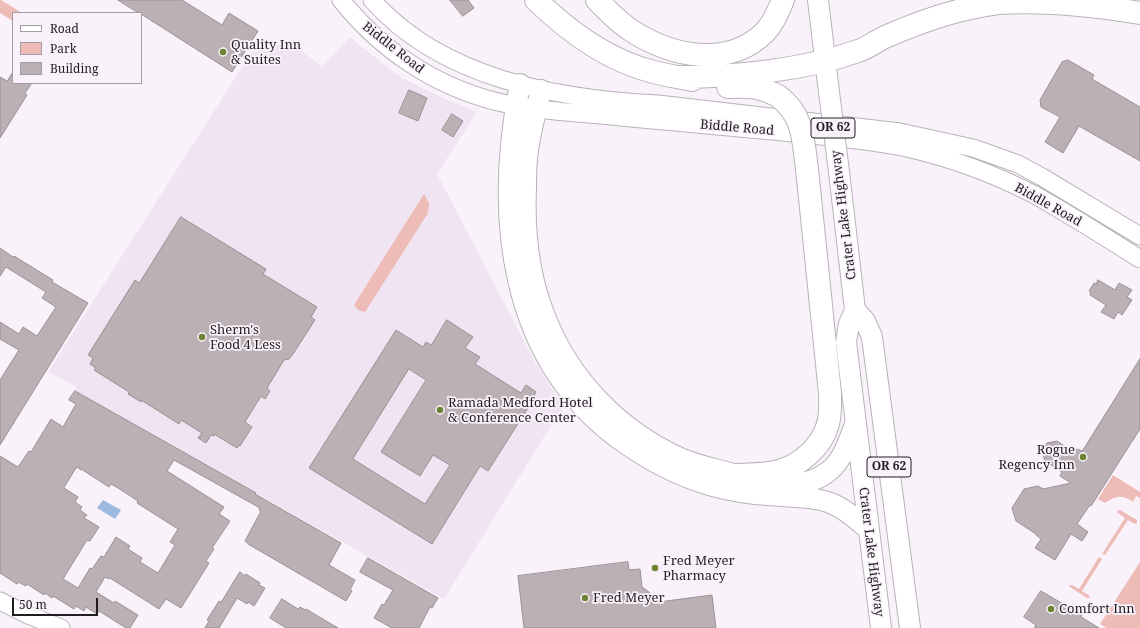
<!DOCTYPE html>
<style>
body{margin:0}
#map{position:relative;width:1140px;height:628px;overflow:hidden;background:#f9f2fa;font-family:"Noto Serif",serif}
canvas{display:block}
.legend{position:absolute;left:12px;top:12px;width:130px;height:72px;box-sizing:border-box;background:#f9f2fa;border:1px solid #a29da3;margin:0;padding:5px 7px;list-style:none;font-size:12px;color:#1f1d20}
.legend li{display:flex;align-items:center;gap:8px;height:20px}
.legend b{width:20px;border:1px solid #a29da3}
.scale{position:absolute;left:12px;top:598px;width:86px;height:18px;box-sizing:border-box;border:2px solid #1f1d20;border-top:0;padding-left:5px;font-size:12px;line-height:14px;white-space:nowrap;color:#1f1d20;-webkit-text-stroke:3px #f9f2fa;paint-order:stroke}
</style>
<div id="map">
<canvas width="1140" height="628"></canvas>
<ul class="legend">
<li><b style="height:5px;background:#fff"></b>Road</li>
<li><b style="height:11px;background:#eebcb6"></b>Park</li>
<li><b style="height:11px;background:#bbb1b5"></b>Building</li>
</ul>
<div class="scale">50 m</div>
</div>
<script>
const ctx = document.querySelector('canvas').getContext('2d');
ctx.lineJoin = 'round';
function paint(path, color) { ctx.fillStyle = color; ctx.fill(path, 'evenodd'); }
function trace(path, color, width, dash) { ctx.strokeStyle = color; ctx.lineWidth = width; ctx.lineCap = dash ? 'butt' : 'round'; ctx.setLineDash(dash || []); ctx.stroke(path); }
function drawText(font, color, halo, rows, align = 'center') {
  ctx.font = font + ' "Noto Serif",serif'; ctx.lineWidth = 3.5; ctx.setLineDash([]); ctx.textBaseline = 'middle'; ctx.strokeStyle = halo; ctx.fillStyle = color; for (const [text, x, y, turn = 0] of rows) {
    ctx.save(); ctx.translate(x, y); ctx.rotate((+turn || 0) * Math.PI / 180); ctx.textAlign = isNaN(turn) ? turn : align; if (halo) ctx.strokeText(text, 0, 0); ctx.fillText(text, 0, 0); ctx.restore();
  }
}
paint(new Path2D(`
 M 350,37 L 381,62 L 402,78 L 445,99 L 477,112 L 437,174 L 535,362 L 563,406 L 444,599 L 115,414 L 75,391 L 77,387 L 48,372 L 251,53 L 273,45 L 301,51 L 322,66 Z`), '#f0e4f2');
paint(new Path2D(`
 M 0,0 L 1,0 L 22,13 L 13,13 L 13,21 L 0,13 Z
 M 424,194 L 429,203 L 428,213 L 365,312 L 358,310 L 354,305 Z
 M 1113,475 L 1140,492 L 1140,498 L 1136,496 L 1133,502 C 1121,494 1116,496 1105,503 L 1098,499 Z
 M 1120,510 L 1137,520 L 1137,523 L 1135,524 L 1128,520 L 1105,555 L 1102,554 L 1125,518 L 1118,513 L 1117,511 Z
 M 1099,557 L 1102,559 L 1082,591 L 1090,596 L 1089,598 L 1087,598 L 1070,587 L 1069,585 L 1072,585 L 1079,589 Z
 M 1140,562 L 1140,628 L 1107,628 L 1100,624 Z`), '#eebcb6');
paint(new Path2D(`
 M 103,500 L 121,510 L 115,519 L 97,508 Z`), '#9eb9e0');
const building = new Path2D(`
 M 118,0 L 182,0 L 222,25 L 229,13 L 258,31 L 232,72 L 141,14 L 141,13 L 139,13 Z
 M 450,0 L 468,0 L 474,8 L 463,16 Z
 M 1068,60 L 1094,75 L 1092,79 L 1140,107 L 1140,161 L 1079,126 L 1063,153 L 1045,142 L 1060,117 L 1041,107 L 1040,100 L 1062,62 Z
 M 13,72 L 13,83 L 32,83 L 25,93 L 27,95 L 0,138 L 0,77 L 7,81 Z
 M 409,90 L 427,98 L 418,121 L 399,113 Z
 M 452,114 L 463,121 L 453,137 L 442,130 Z
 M 181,217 L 266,269 L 263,274 L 317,307 L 311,317 L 315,320 L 293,354 L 289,359 L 284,360 L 267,388 L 270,391 L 265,399 L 261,396 L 245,422 L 252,427 L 240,446 L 239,445 L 237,448 L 214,434 L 214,436 L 211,435 L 206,443 L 198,438 L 202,433 L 181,420 L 179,424 L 141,400 L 141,402 L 128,394 L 129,392 L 94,370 L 96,368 L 90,364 L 93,358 L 88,355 L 135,280 L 139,283 Z
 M 0,248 L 13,257 L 14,256 L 53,280 L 52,282 L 88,303 L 0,445 L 0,380 L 19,350 L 0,339 L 0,322 L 19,334 L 23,327 L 37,336 L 56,307 L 42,298 L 46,292 L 6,267 L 0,276 Z
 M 1098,280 L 1115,290 L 1119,283 L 1132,290 L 1127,297 L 1132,300 L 1122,315 L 1118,312 L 1114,319 L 1101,312 L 1106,305 L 1090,295 L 1091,292 L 1089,291 L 1094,283 L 1096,284 Z
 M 447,320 L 473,337 L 465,348 L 480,357 L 475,364 L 521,393 L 526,385 L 536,392 L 532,400 L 533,400 L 488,471 L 480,466 L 432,544 L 309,468 L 396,330 L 423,347 L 426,342 L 431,345 ZM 409,369 L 426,380 L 381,452 L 420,476 L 433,455 L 450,465 L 425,504 L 353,459 Z
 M 1140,359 L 1140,429 L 1091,506 L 1090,505 L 1077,524 L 1088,532 L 1082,541 L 1071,534 L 1055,560 L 1035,548 L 1041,539 L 1036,535 L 1036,534 L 1016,521 L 1012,508 L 1024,489 L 1038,486 L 1043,489 L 1071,483 L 1060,476 L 1062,472 L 1045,461 L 1042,451 L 1047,443 L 1057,441 L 1075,453 L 1077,449 L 1082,451 Z
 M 75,391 L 256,493 L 255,494 L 341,543 L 329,565 L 355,580 L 350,590 L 352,591 L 346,601 L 248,544 L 248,543 L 245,541 L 261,511 L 259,510 L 260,508 L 174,460 L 167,471 L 224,507 L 219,514 L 230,521 L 212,548 L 214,549 L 206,561 L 209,563 L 181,608 L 166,599 L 159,609 L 110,578 L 109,579 L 105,577 L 96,592 L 114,603 L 115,601 L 138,615 L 130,628 L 126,628 L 99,611 L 97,614 L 86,607 L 84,611 L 76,606 L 74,609 L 53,596 L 52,598 L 45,593 L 44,595 L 27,584 L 26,586 L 18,582 L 17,584 L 0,573 L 0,456 L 18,467 L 29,451 L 31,452 L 51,419 L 63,427 L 76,404 L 69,400 ZM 77,467 L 81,470 L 81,469 L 109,487 L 111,484 L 118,488 L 138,501 L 137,503 L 178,529 L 170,542 L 175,545 L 158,573 L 140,562 L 142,558 L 128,549 L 130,546 L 116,537 L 104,557 L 101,556 L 92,569 L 90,568 L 78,588 L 63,579 L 87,540 L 90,541 L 99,527 L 84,518 L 87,515 L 80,510 L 82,507 L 75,502 L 78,497 L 64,488 Z
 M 368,558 L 438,598 L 432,608 L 430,607 L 419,628 L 392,628 L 374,618 L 382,604 L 384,605 L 393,590 L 360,572 Z
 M 628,562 L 629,570 L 640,569 L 642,587 L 649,592 L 651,603 L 712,595 L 716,628 L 524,628 L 518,576 Z
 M 240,572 L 245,576 L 246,574 L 260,583 L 259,585 L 265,588 L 254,606 L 248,602 L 247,604 L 237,598 L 219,628 L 205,628 L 209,621 L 207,620 L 219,601 L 221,602 Z
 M 1041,591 L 1082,615 L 1081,617 L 1099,628 L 1034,628 L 1036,625 L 1024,617 Z
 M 282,599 L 298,609 L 300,607 L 305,610 L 306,609 L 338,628 L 286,628 L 270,618 Z`);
paint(building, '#bbb1b5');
trace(building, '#9b9195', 1);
const secondary = new Path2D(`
 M 341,0 C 380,49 433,85 494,101 C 539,112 586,113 631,118 C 695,124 758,129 821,136 C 850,139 878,142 907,148 C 950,158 994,174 1033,194 C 1069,214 1105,237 1140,259
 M 372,0 C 442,79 558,99 658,104 L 900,132 L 973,148 L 1018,164 L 1042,177 L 1140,236
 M 0,601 L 28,615 L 61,628`);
const trunk = new Path2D(`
 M 818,0 L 828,84
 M 520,84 C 494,215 507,362 626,444 C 652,462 679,476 709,485 C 728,490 748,494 768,495 C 789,497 814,496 833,504 C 847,510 857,520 868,529
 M 541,90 C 536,110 531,130 528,150 C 526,162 526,176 526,188 C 524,234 529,279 547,321 C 571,381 620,430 678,457 C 697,466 717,469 737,475 C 765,484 804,492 829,471 C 843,460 849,440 855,424
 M 839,172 L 855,310 L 849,324 L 846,342 L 881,628
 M 855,310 L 865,321 L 872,337 L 910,628`);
const motorway = new Path2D(`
 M 536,0 C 568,31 605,59 650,71 C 664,75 678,77 692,80
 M 597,0 C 608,11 618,22 632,31 C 671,56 728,69 765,32 C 774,23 778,11 783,0
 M 679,77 C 736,77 804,70 858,51 C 868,48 876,41 885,37 C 921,21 959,8 998,3 C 1046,0 1093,5 1140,13
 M 728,87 C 748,86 759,86 778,96
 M 736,475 C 750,474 765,475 779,471 C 799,466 821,447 827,427 C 831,417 830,404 830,393 L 807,169`);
trace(secondary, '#b8b2b9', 19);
trace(trunk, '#b8b2b9', 22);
trace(motorway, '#b8b2b9', 24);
trace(secondary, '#fff', 17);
trace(trunk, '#fff', 20);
trace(motorway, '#fff', 22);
const trunkBridge = new Path2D(`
 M 828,84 L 839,172`);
const motorwayBridge = new Path2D(`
 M 778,96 C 804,115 803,140 807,169`);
trace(trunkBridge, '#b8b2b9', 22, []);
trace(motorwayBridge, '#b8b2b9', 24, []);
trace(trunkBridge, '#fff', 20);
trace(motorwayBridge, '#fff', 22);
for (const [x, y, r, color] of [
 [223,52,4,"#6e8435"],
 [202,337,4,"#6e8435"],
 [440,410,4,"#6e8435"],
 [1083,457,4,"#6e8435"],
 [655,568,4,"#6e8435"],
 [585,598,4,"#6e8435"],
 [1051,609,4,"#6e8435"]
]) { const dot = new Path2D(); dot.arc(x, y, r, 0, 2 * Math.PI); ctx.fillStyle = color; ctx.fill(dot); trace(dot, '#f9f2fa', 1.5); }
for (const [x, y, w] of [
 [833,128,44],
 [889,467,44]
]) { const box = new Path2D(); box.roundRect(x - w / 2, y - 10, w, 20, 3); ctx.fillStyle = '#f9f2fa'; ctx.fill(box); trace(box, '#1f1d20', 1); }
drawText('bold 12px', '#1f1d20', null, [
 ["OR 62",833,128],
 ["OR 62",889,467]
]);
drawText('13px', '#1f1d20', '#f9f2fa', [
 ["Quality Inn",231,45],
 ["& Suites",231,60],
 ["Sherm's",210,330],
 ["Food 4 Less",210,345],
 ["Ramada Medford Hotel",448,403],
 ["& Conference Center",448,418],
 ["Rogue",1075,450,"right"],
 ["Regency Inn",1075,465,"right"],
 ["Fred Meyer",663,561],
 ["Pharmacy",663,576],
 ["Fred Meyer",593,598],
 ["Comfort Inn",1059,609]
], 'left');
drawText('13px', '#1f1d20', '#f9f2fa', [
 ["Biddle Road",393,48,38],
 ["Biddle Road",737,128,5],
 ["Biddle Road",1048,205,29],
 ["Crater Lake Highway",844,215,-97],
 ["Crater Lake Highway",871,552,83]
]);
</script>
